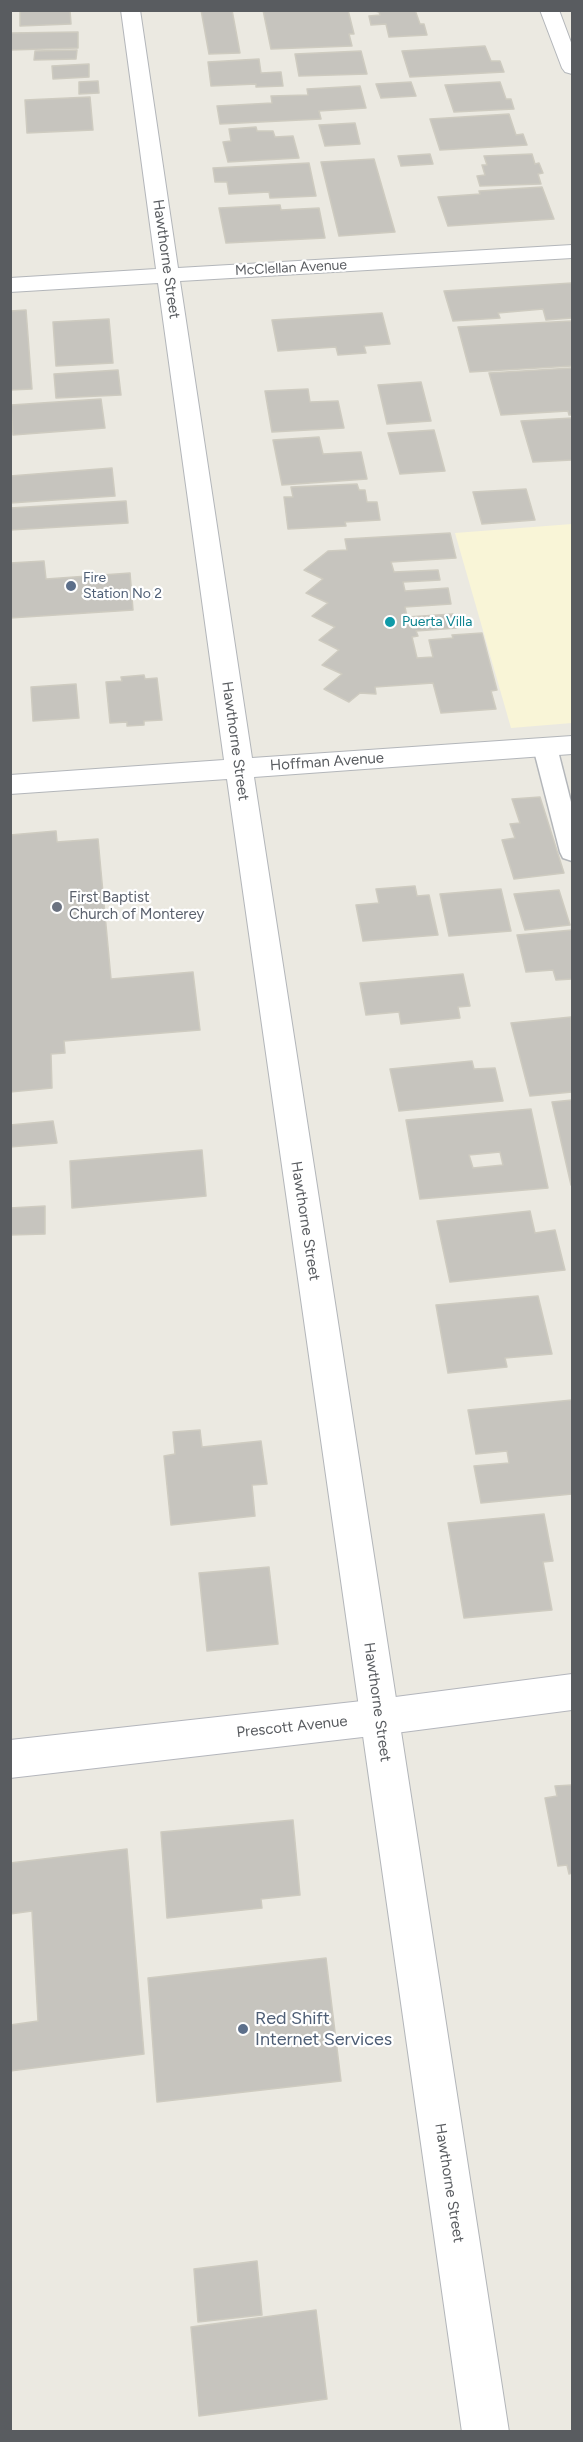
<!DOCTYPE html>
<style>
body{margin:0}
#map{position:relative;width:583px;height:2442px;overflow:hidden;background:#ebe9e1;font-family:Figtree,sans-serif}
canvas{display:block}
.frame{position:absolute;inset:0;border:12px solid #595c60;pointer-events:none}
</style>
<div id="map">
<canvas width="583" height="2442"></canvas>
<div class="frame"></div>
</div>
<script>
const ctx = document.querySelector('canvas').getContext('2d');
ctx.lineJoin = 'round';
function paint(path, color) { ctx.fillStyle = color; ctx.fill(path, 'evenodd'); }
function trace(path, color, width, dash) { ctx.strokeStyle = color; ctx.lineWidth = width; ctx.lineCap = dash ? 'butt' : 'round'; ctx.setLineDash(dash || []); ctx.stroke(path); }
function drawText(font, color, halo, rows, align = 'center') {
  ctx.font = font + ' Figtree,sans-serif'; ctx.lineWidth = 4.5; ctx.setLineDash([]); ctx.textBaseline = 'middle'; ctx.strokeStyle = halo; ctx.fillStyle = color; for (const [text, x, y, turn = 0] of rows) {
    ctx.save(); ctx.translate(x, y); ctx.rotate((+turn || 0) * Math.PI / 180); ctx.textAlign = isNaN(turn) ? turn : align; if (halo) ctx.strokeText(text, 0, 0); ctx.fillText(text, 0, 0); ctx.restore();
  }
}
paint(new Path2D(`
 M 572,524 L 572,723 L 511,728 L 455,533 Z`), '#f9f5d7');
const building = new Path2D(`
 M 20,10 L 70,10 L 71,24 L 20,26 Z
 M 201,10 L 232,10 L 240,53 L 209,54 Z
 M 263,10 L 348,10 L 354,34 L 349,34 L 352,46 L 271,49 Z
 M 371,10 L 415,10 L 420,24 L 424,24 L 427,35 L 389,37 L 386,24 L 371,25 L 369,16 L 380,15 L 379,12 Z
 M 78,32 L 78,48 L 10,50 L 10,33 Z
 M 485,46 L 491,61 L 500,61 L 504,72 L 410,77 L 402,51 Z
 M 77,50 L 76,59 L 34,60 L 35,51 Z
 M 361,51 L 367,74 L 299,76 L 295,54 Z
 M 259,59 L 261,73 L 281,72 L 283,86 L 256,87 L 256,84 L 211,86 L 208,62 Z
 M 89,64 L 89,77 L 53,79 L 52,66 Z
 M 98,81 L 99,93 L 79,94 L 79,82 Z
 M 411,82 L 416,96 L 381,98 L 376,84 Z
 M 500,82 L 506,99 L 511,99 L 514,109 L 454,112 L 445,85 Z
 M 360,86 L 366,108 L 319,111 L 321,119 L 220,124 L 217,106 L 272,103 L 271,96 L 308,95 L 307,89 Z
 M 90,97 L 93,130 L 27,133 L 25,100 Z
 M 509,114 L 516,135 L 523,134 L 527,145 L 440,150 L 430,119 Z
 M 355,123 L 360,144 L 325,146 L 319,125 Z
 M 256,127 L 257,131 L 273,131 L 275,137 L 293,136 L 299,158 L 228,162 L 223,142 L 231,141 L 229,129 Z
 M 430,154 L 433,164 L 401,166 L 398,156 Z
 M 532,154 L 535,164 L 539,163 L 543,173 L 538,174 L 541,184 L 480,186 L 477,176 L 485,175 L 482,165 L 487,165 L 484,156 Z
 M 374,159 L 395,232 L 339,236 L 321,162 Z
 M 309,163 L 316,196 L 270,198 L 269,192 L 229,194 L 227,182 L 215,182 L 213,168 Z
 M 542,187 L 554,219 L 448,226 L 438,197 L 480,194 L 479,191 Z
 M 280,205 L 281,210 L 319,208 L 325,238 L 226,243 L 219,208 Z
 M 572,283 L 572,318 L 546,320 L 543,309 L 498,313 L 500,318 L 453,321 L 444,291 Z
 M 26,310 L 32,389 L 10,390 L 10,311 Z
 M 382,313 L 390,344 L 364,346 L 366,353 L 338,355 L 336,347 L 278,351 L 272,320 Z
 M 109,319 L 113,363 L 56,366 L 53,322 Z
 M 572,321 L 572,366 L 470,372 L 458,327 Z
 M 572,368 L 572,415 L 569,415 L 568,411 L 501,415 L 489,373 Z
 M 118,370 L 121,395 L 56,398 L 54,374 Z
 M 421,382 L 431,421 L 387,424 L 378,385 Z
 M 308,389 L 310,402 L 338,401 L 344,428 L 272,432 L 265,391 Z
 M 101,399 L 105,428 L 13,435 L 11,405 Z
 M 572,418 L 572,460 L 533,462 L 521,421 Z
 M 434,430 L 445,471 L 400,474 L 388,433 Z
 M 319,437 L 323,454 L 361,452 L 367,479 L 282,485 L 273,440 Z
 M 112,468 L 115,496 L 10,503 L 10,476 Z
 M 357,484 L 359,490 L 365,490 L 367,502 L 377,502 L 380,520 L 345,522 L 346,526 L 288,529 L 284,497 L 293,497 L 291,487 Z
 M 526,489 L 535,520 L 482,524 L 473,492 Z
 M 126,501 L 128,523 L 10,530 L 10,508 Z
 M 450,533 L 456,558 L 391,562 L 394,572 L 438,570 L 440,580 L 403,582 L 405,591 L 448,588 L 451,604 L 405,607 L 407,617 L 453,614 L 457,628 L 416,631 L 418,636 L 412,637 L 417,658 L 433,657 L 429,640 L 453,638 L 452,635 L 482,633 L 497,690 L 491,691 L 496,709 L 441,713 L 433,683 L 375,687 L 376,694 L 360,693 L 349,702 L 324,689 L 342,674 L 322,665 L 339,650 L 319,640 L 335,627 L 312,616 L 328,603 L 306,593 L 323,579 L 304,570 L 328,551 L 347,550 L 345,539 Z
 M 44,561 L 46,579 L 130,573 L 133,610 L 10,618 L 10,563 Z
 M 144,675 L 145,679 L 157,678 L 162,720 L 144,721 L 144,725 L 127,726 L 127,722 L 110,723 L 106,682 L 122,681 L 121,677 Z
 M 76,684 L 79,718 L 33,721 L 31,687 Z
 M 540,797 L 564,873 L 514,879 L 502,840 L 515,838 L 510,824 L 520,823 L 512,799 Z
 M 56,831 L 57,842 L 98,839 L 111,979 L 193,972 L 200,1030 L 64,1041 L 65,1053 L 51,1054 L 52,1088 L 10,1092 L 10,835 Z
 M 415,886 L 417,896 L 429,895 L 438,935 L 363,941 L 356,905 L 379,903 L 376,889 Z
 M 501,889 L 511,931 L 449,936 L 440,894 Z
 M 559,890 L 570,925 L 525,930 L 514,894 Z
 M 572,930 L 572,979 L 556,980 L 553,970 L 526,972 L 517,935 Z
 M 463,974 L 470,1006 L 458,1007 L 460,1018 L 401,1024 L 399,1012 L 366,1015 L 360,983 Z
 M 571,1017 L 572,1092 L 530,1096 L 511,1023 Z
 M 472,1061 L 474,1069 L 495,1068 L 503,1101 L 399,1111 L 390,1069 Z
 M 572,1100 L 572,1185 L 571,1185 L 552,1102 Z
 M 531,1109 L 548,1188 L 420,1199 L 406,1120 ZM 500,1152 L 503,1165 L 473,1168 L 469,1155 Z
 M 53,1121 L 57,1143 L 10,1147 L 10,1125 Z
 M 202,1150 L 206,1196 L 72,1208 L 70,1161 Z
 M 45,1206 L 45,1234 L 10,1235 L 10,1208 Z
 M 530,1211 L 535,1233 L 555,1230 L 565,1270 L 450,1282 L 437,1221 Z
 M 538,1296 L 552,1354 L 505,1358 L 507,1367 L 448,1373 L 436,1305 Z
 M 572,1400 L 572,1494 L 481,1503 L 474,1466 L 509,1463 L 507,1451 L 476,1454 L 468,1410 Z
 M 200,1430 L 202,1447 L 261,1441 L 267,1484 L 252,1485 L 255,1516 L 171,1525 L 164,1456 L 175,1454 L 173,1432 Z
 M 544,1514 L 553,1561 L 543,1562 L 552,1610 L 464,1618 L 448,1523 Z
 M 269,1567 L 278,1644 L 207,1651 L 199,1573 Z
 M 572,1785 L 572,1873 L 569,1874 L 567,1865 L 558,1866 L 545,1798 L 557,1796 L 555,1786 Z
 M 293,1820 L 300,1895 L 261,1899 L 262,1908 L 167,1918 L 161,1832 Z
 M 127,1849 L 144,2054 L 10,2071 L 10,2025 L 38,2021 L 32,1911 L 10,1914 L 10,1863 Z
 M 326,1958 L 341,2081 L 157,2102 L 148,1978 Z
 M 257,2261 L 262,2315 L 198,2322 L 194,2269 Z
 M 316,2310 L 327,2399 L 199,2416 L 191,2327 Z`);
paint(building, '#c6c4be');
trace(building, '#cecbc0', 1.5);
const lane = new Path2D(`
 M 545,739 L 553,741 L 557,747 L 572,806 L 572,861 L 563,858 L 560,852 L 533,747 L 537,741 Z`);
const street = new Path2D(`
 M 121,10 L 140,10 L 178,268 L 572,245 L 572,258 L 180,281 L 252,758 L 572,736 L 572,754 L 254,777 L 509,2432 L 462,2432 L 227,779 L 10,794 L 10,775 L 224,760 L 158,283 L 10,292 L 10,278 L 156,269 Z
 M 540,10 L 559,10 L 572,45 L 572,74 L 565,72 L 562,68 Z`);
const secondary = new Path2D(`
 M 572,1674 L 572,1710 L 380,1735 L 10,1778 L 10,1740 L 380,1699 Z`);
trace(lane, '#b3b6ba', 3);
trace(street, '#b3b6ba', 2);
trace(secondary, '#b4b6bc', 2);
paint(lane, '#fff');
paint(street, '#fff');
paint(secondary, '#fff');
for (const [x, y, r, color] of [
 [71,586,6,"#5c6f8a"],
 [390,622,6,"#0f9aa8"],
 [57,907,6,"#6b7280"],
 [243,2029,6,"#5c6f8a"]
]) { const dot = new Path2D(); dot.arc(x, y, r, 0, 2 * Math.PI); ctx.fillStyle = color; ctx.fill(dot); trace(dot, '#fff', 2); }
drawText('14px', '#595c60', '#fff', [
 ["McClellan Avenue",291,268,-3]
]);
drawText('14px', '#4e5e75', '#fff', [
 ["Fire",83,578],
 ["Station No 2",83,594]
], 'left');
drawText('14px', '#0d838f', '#fff', [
 ["Puerta Villa",402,622]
], 'left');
drawText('15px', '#595c60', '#fff', [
 ["Hawthorne Street",166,259,82],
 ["Hawthorne Street",235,741,82],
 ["Hoffman Avenue",327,762,-4],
 ["Hawthorne Street",305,1221,81],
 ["Hawthorne Street",377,1702,82],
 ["Prescott Avenue",292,1727,-6],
 ["Hawthorne Street",449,2183,81]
]);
drawText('15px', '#5b616d', '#fff', [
 ["First Baptist",69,898],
 ["Church of Monterey",69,915]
], 'left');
drawText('18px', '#4e5e75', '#fff', [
 ["Red Shift",255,2019],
 ["Internet Services",255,2040]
], 'left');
</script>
